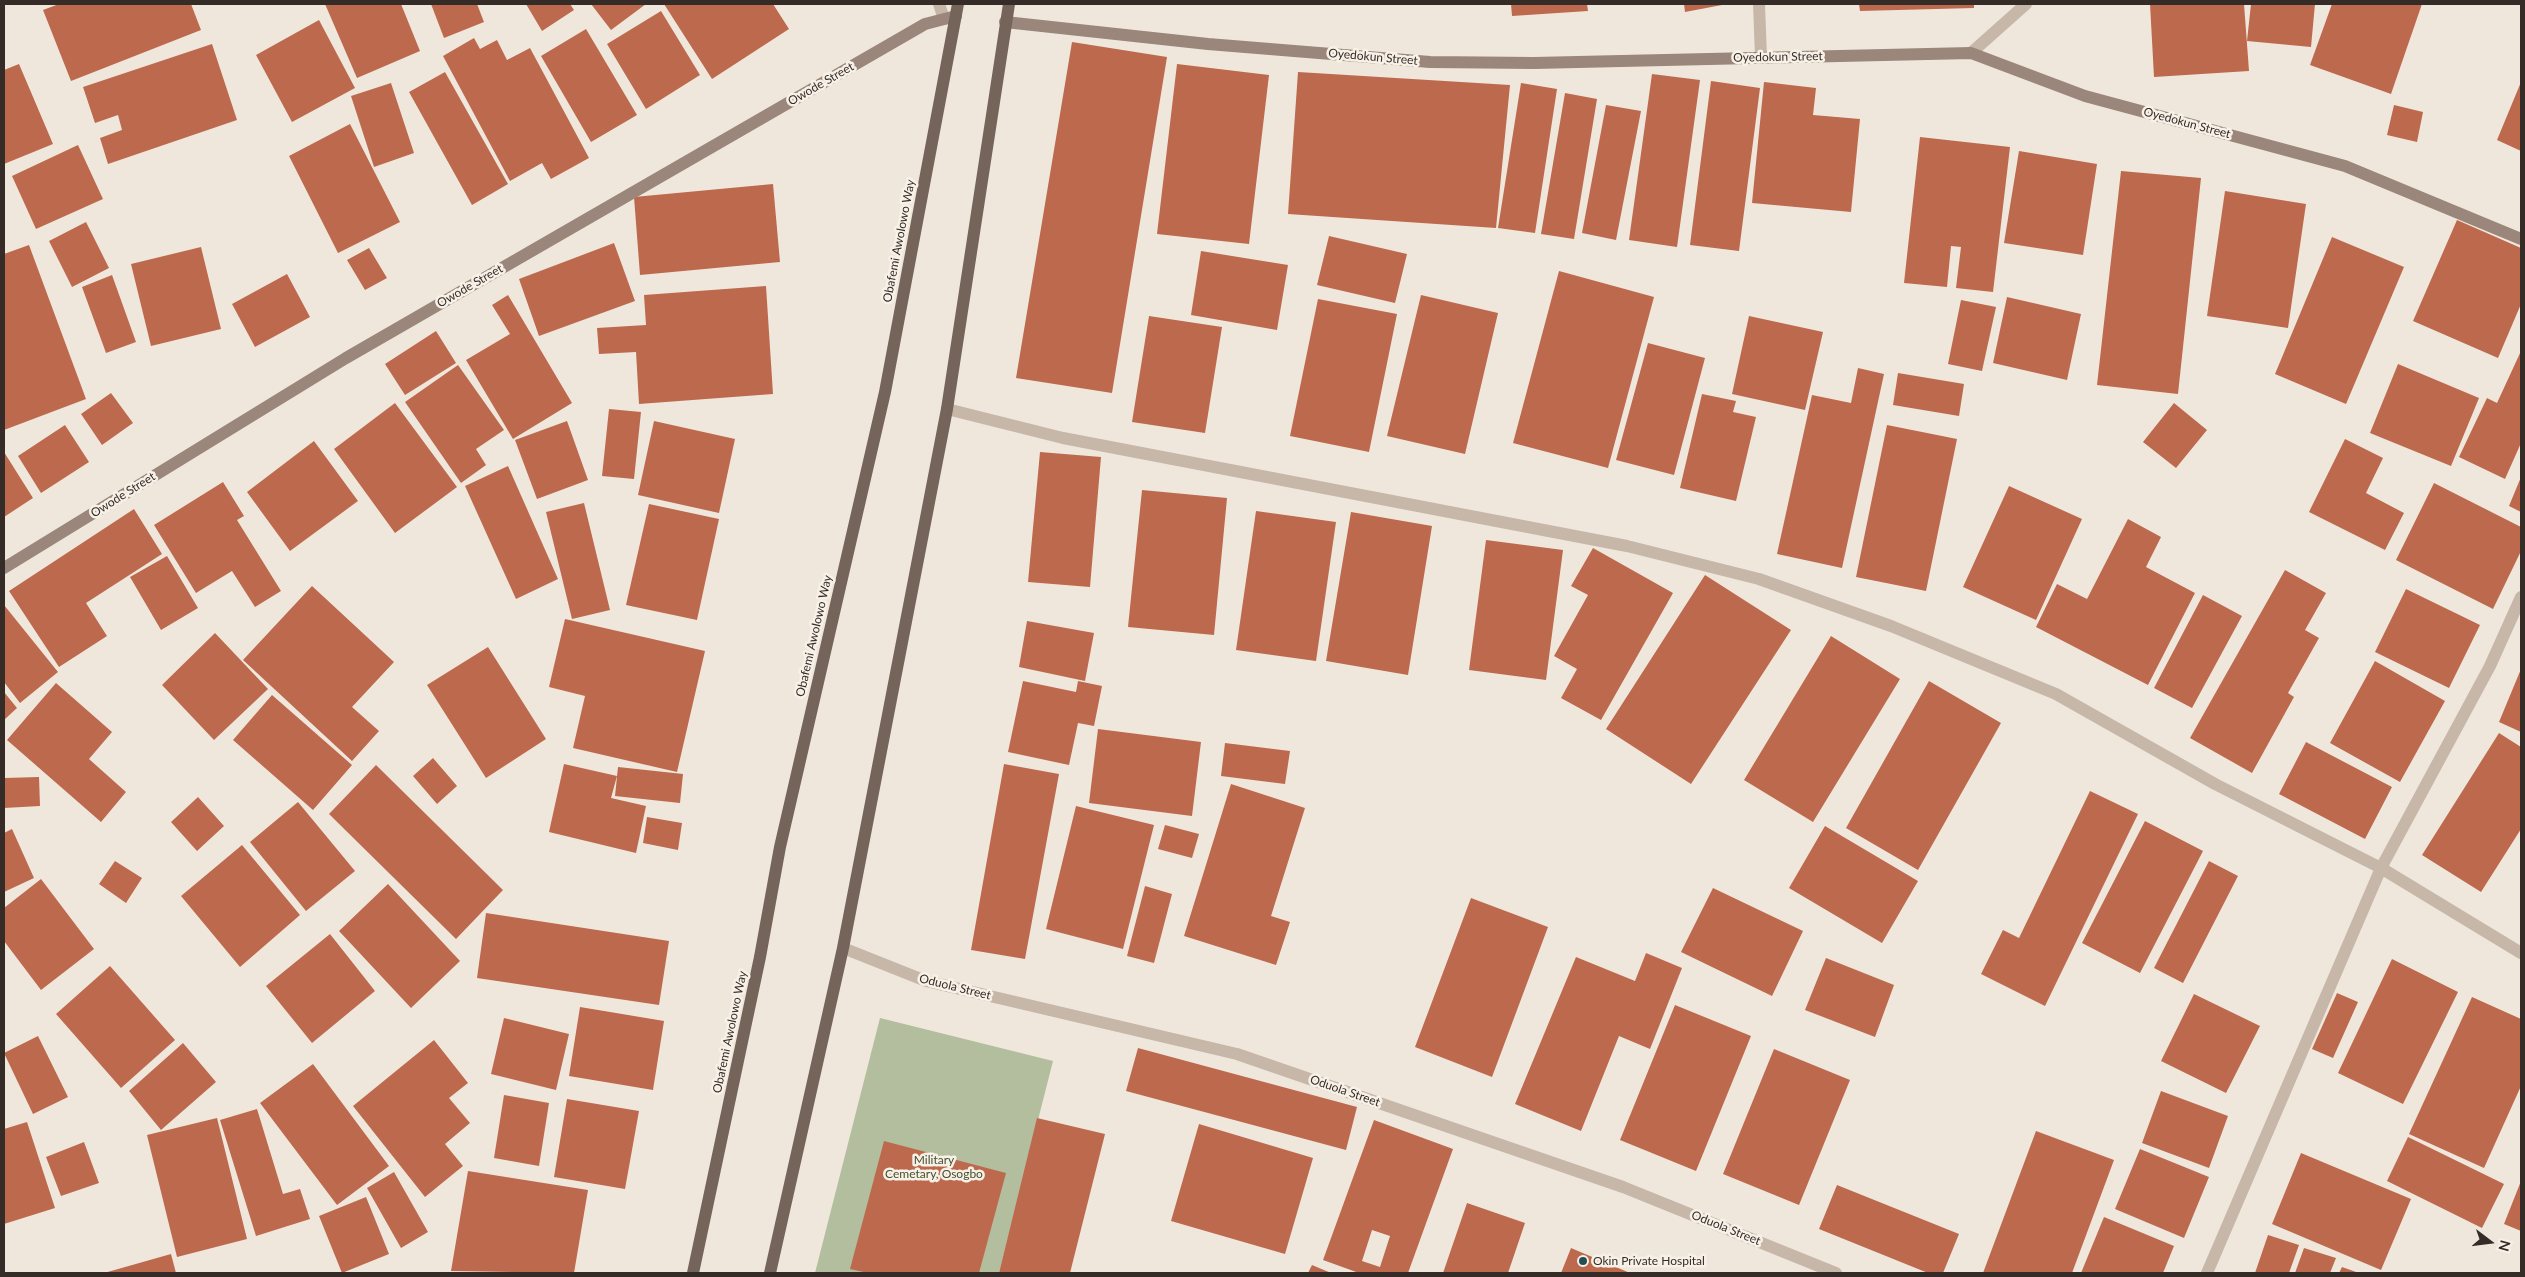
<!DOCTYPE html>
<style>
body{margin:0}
#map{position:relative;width:2525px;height:1277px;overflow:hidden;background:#f0e7dc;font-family:Lato,sans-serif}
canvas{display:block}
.frame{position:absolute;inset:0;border:5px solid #352c28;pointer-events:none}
.north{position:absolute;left:2465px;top:1217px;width:50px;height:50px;-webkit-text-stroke:4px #f8f1e8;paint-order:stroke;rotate:105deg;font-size:14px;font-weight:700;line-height:20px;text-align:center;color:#352c28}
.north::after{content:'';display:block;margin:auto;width:18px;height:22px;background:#352c28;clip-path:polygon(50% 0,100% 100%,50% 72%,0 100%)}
</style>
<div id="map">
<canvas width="2525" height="1277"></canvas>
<div class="frame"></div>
<div class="north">N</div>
</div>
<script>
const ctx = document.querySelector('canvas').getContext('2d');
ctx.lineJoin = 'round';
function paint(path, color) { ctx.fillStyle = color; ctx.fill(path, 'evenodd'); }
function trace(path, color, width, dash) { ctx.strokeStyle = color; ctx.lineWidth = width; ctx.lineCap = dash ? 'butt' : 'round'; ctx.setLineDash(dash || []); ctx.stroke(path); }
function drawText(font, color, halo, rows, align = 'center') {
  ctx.font = font + ' Lato,sans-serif'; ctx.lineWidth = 5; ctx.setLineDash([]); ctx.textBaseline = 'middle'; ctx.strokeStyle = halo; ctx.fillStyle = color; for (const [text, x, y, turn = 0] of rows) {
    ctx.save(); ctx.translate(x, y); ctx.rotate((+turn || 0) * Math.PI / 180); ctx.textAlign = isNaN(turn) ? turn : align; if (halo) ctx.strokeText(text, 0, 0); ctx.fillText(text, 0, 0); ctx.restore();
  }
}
paint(new Path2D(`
 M 880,1018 L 1053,1061 L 999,1273 L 815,1273 Z`), '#b2be9d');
paint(new Path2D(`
 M 59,4 L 191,4 L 201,30 L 71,81 L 43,10 Z
 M 325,4 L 401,4 L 420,51 L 357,78 Z
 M 431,4 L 477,4 L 484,22 L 444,38 Z
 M 526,4 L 570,4 L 574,10 L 542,31 Z
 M 591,4 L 646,4 L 611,30 Z
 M 664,4 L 773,4 L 789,29 L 712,79 Z
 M 1511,4 L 1587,4 L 1588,11 L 1512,16 Z
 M 1684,4 L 1722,4 L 1722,5 L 1685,12 Z
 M 1859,4 L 1974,4 L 1974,8 L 1860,11 Z
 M 2150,4 L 2244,4 L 2249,71 L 2154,77 Z
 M 2251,4 L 2315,4 L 2311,47 L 2247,41 Z
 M 2332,4 L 2422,4 L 2391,94 L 2310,65 Z
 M 661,11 L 700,75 L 646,109 L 607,44 Z
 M 319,20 L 355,88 L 292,122 L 256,55 Z
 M 586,29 L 637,115 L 591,142 L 541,56 Z
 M 474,38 L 480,49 L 497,40 L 507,60 L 530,48 L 589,158 L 551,179 L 542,163 L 510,181 L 443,56 Z
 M 1072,42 L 1167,57 L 1112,393 L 1016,378 Z
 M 212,44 L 237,120 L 108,164 L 100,138 L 122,130 L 118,115 L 95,123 L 83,87 Z
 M 19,64 L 53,144 L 4,164 L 4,70 Z
 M 1177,64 L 1269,75 L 1249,244 L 1157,234 Z
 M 445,72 L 508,184 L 472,205 L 409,92 Z
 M 1298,72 L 1510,85 L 1496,228 L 1288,214 Z
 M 1652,74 L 1700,80 L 1677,247 L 1629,240 Z
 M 1711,81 L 1760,88 L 1739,251 L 1690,245 Z
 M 1764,82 L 1816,88 L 1813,115 L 1860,119 L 1851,212 L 1752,203 Z
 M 2521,82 L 2521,151 L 2497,140 Z
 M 391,83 L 414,153 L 374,167 L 351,96 Z
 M 1521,83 L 1557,89 L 1535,233 L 1498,228 Z
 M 1565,93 L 1597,99 L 1574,239 L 1541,234 Z
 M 1606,105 L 1641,111 L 1616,240 L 1582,233 Z
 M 2394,105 L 2423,112 L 2417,142 L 2387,135 Z
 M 350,124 L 400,222 L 338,253 L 289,156 Z
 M 1920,137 L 2010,147 L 1993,292 L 1956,288 L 1961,247 L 1951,246 L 1947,287 L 1904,283 Z
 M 78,145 L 103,199 L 36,229 L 12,176 Z
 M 2019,151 L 2097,164 L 2083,255 L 2004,243 Z
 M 2121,171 L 2201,178 L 2178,394 L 2097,385 Z
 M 773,184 L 780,262 L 640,275 L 634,197 Z
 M 2225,191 L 2306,204 L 2288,328 L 2207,316 Z
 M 2457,220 L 2521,248 L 2521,304 L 2498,358 L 2413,321 Z
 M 86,222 L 109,268 L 72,287 L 49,241 Z
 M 1329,236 L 1407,254 L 1395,303 L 1317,285 Z
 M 2332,237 L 2404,267 L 2346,404 L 2275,374 Z
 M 614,243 L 635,301 L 539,336 L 519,279 Z
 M 29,245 L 86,399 L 4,430 L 4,254 Z
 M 201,247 L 221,329 L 151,346 L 131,264 Z
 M 369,248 L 387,278 L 365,290 L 347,260 Z
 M 1201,251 L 1288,265 L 1277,330 L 1191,315 Z
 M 1559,271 L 1654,297 L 1608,468 L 1513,443 Z
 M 287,274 L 310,317 L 255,347 L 232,304 Z
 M 112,275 L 136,342 L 106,353 L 82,287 Z
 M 766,286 L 773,394 L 639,404 L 636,352 L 599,354 L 597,328 L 646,325 L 644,295 Z
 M 508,295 L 572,403 L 513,439 L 466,360 L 510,334 L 492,305 Z
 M 1421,295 L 1498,313 L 1465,454 L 1387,436 Z
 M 2007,297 L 2081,314 L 2067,380 L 1993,363 Z
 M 1318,299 L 1397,314 L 1369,452 L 1290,436 Z
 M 1961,300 L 1996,307 L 1982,371 L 1948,364 Z
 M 1149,316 L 1222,327 L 1205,433 L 1132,422 Z
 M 1749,316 L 1823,332 L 1805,410 L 1732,394 Z
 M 436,331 L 456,363 L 405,395 L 385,364 Z
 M 1648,343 L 1705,358 L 1674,475 L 1616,460 Z
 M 2521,351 L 2521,443 L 2505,479 L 2459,457 L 2487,398 L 2497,403 Z
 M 2398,364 L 2479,398 L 2451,466 L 2370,433 Z
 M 458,365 L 504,430 L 476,449 L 486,465 L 461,483 L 405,402 Z
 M 1858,368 L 1884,374 L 1842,568 L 1777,554 L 1812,395 L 1851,403 Z
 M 1898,373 L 1964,384 L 1959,416 L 1893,405 Z
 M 111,393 L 133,423 L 102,445 L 81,414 Z
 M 1702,394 L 1736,401 L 1733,412 L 1756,417 L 1736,501 L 1680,488 Z
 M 395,403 L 457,487 L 395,533 L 334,449 Z
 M 2174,403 L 2207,430 L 2176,468 L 2143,442 Z
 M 609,409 L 641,412 L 634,479 L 602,476 Z
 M 567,421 L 588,480 L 537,499 L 515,440 Z
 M 654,421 L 735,439 L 719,513 L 638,495 Z
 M 65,425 L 89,462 L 41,493 L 18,456 Z
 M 1887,425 L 1957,439 L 1926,591 L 1856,577 Z
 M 2345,439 L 2383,458 L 2366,493 L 2404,513 L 2385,550 L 2309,512 Z
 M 314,441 L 358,501 L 290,551 L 247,492 Z
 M 4,452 L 33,498 L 4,517 Z
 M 1040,452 L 1101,457 L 1090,587 L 1028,582 Z
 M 508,466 L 558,579 L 516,599 L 465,486 Z
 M 2521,477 L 2521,512 L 2509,506 Z
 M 223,482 L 244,516 L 237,520 L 281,591 L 255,607 L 232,571 L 196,593 L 154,525 Z
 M 2434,483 L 2521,527 L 2521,551 L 2493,609 L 2396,560 Z
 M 2009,486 L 2082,519 L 2036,620 L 1963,587 Z
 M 1142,490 L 1227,498 L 1214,635 L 1128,627 Z
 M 584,503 L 610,610 L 572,619 L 546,512 Z
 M 649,504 L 719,519 L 697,620 L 626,605 Z
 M 134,509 L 162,554 L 86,603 L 107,636 L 59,667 L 9,591 Z
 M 1256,511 L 1336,522 L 1316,661 L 1236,650 Z
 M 1351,512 L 1432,526 L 1408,675 L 1326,661 Z
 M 2128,519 L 2161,537 L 2146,567 L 2195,593 L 2148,685 L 2036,627 L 2057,584 L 2087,599 Z
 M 1486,540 L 1563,550 L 1546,680 L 1469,670 Z
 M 1593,548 L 1673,593 L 1601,720 L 1561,698 L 1577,669 L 1554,656 L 1588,595 L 1571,586 Z
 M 167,556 L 198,608 L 161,630 L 130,577 Z
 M 2285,570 L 2326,593 L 2305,630 L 2319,638 L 2288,693 L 2294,697 L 2252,773 L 2190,738 Z
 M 1705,575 L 1791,630 L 1691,784 L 1606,729 Z
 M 312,586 L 394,662 L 352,707 L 379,731 L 352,761 L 243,660 Z
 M 2406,589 L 2480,625 L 2449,688 L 2375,652 Z
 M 2203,595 L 2242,616 L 2192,708 L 2154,688 Z
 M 4,605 L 58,672 L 20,703 L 4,682 Z
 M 565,619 L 705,651 L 677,772 L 573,748 L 585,696 L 549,687 Z
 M 1027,621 L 1094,633 L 1085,681 L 1019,667 Z
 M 215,633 L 268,689 L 214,740 L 162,685 Z
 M 1831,636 L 1900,679 L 1813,822 L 1744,780 Z
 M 488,647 L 546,739 L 486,778 L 427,685 Z
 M 2375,661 L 2445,701 L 2400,782 L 2330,743 Z
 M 2521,669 L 2521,732 L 2499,722 Z
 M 1023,681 L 1076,692 L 1078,681 L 1102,686 L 1094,726 L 1078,723 L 1069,765 L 1008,752 Z
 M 1929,681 L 2001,723 L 1918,870 L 1846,828 Z
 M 56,683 L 112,732 L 89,759 L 126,792 L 101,822 L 7,740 Z
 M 4,692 L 17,708 L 4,720 Z
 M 272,695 L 352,765 L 313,810 L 233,740 Z
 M 1098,729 L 1201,742 L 1192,816 L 1089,803 Z
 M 2499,733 L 2521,747 L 2521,829 L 2481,892 L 2422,855 Z
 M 2306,742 L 2392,787 L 2365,839 L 2279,794 Z
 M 1225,743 L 1290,751 L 1285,784 L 1221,776 Z
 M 433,758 L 457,786 L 437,804 L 413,776 Z
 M 564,764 L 617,776 L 611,798 L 646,806 L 636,853 L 549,832 Z
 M 1004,764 L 1059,774 L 1025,959 L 971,950 Z
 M 376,765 L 503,890 L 456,939 L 329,814 Z
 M 618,767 L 683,774 L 680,803 L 615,796 Z
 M 39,777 L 40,806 L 4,808 L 4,778 Z
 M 1231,784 L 1305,808 L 1271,916 L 1290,922 L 1276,965 L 1184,936 Z
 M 2090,791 L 2138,814 L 2045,1006 L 1981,974 L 2003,930 L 2019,938 Z
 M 198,797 L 224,826 L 197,851 L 171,822 Z
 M 298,802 L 355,871 L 306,911 L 250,842 Z
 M 1076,806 L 1154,825 L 1123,949 L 1046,929 Z
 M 647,817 L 682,823 L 678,850 L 643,843 Z
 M 2145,821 L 2203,851 L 2140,973 L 2082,943 Z
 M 1165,825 L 1199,834 L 1192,858 L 1158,849 Z
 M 1825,826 L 1918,881 L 1882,943 L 1789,888 Z
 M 12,829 L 34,878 L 4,892 L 4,833 Z
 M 242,845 L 300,915 L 240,967 L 181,896 Z
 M 115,861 L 142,878 L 126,903 L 99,884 Z
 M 2209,861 L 2238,876 L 2183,983 L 2154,968 Z
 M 41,879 L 94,949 L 41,990 L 4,941 L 4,908 Z
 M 388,884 L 460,961 L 411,1008 L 339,931 Z
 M 1145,886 L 1172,894 L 1154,963 L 1127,956 Z
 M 1713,888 L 1803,931 L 1772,996 L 1681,952 Z
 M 1471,898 L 1548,927 L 1492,1077 L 1415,1047 Z
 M 486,913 L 669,941 L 659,1005 L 477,978 Z
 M 330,934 L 375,991 L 312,1043 L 266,986 Z
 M 1646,953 L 1682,968 L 1650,1049 L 1619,1036 L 1581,1131 L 1515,1104 L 1576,957 L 1635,981 Z
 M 1826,958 L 1894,985 L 1875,1037 L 1805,1010 Z
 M 2392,959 L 2458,992 L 2403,1104 L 2338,1073 Z
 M 110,966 L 175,1040 L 121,1088 L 56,1014 Z
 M 2337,993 L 2358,1002 L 2333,1058 L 2312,1049 Z
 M 2194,994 L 2260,1026 L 2226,1093 L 2161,1061 Z
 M 2472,997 L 2521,1019 L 2521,1086 L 2484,1168 L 2409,1134 Z
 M 1675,1005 L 1751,1036 L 1696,1171 L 1620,1140 Z
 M 580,1007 L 664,1021 L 653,1090 L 569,1076 Z
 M 504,1018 L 569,1034 L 556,1090 L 491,1074 Z
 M 38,1036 L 68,1097 L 33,1114 L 4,1053 Z
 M 434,1040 L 468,1083 L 449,1098 L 470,1123 L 445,1144 L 463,1166 L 425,1197 L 353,1106 Z
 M 183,1043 L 216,1082 L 161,1130 L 129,1091 Z
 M 1138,1048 L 1357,1107 L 1346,1150 L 1126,1091 Z
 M 1774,1049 L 1850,1080 L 1799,1205 L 1723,1174 Z
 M 313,1064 L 389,1166 L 337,1205 L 260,1103 Z
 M 2161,1091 L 2228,1116 L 2209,1168 L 2142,1143 Z
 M 504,1095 L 549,1103 L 539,1166 L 494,1158 Z
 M 567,1099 L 639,1111 L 625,1189 L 554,1177 Z
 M 257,1109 L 283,1194 L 300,1189 L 310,1219 L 256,1236 L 220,1120 Z
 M 217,1118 L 247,1239 L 177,1257 L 147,1135 Z
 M 1037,1118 L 1105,1134 L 1070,1273 L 999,1273 Z
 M 1374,1120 L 1453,1149 L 1408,1273 L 1359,1273 L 1323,1260 ZM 1372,1230 L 1390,1236 L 1380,1267 L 1362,1261 Z
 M 27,1122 L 55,1208 L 4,1224 L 4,1129 Z
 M 1199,1124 L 1313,1158 L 1285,1254 L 1171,1221 Z
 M 2036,1131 L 2114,1160 L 2072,1273 L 1983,1273 Z
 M 2408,1137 L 2504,1184 L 2482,1228 L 2387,1181 Z
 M 884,1141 L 1006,1173 L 979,1273 L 868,1273 L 850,1269 Z
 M 84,1142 L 99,1183 L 61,1196 L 46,1157 Z
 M 2140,1149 L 2209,1177 L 2184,1238 L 2115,1209 Z
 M 2301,1153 L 2411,1199 L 2381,1270 L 2272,1224 Z
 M 468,1171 L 588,1190 L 574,1273 L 451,1271 Z
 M 394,1172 L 428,1232 L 401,1248 L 367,1188 Z
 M 2521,1181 L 2521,1231 L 2504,1224 Z
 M 1837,1185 L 1959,1234 L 1943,1273 L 1928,1273 L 1819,1229 Z
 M 366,1197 L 389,1254 L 342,1273 L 319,1216 Z
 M 1467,1203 L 1525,1223 L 1508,1273 L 1443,1273 Z
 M 2104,1217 L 2174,1246 L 2163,1273 L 2081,1273 Z
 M 2268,1235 L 2299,1245 L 2289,1273 L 2255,1273 Z
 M 1571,1248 L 1630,1273 L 1561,1273 Z
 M 2304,1248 L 2336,1258 L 2330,1273 L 2295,1273 Z
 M 171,1254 L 176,1273 L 104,1273 Z
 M 1312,1265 L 1331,1273 L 1308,1273 Z
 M 2342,1267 L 2359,1273 L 2339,1273 Z`), '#bd694d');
trace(new Path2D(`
 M 939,4 L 944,19
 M 1759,4 L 1761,57
 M 1971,53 L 2026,4
 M 947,409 L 1063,438 L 1627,546 L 1759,579 L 1891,626 L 2056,694 L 2215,784 L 2381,868 L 2521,953
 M 843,948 L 926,981 L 1237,1054 L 1623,1187 L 1836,1273
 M 2207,1273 L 2381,868 L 2490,666 L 2521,597`), '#c7b7a9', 12);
trace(new Path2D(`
 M 1005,22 L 1208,44 L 1430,62 L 1534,63 L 1971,53 L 2085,96 L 2345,166 L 2521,239
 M 4,568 L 346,358 L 925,24 L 956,16`), '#9a867a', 12);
trace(new Path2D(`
 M 693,1273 L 760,957 L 780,847 L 885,392 L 958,4
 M 770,1273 L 843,948 L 947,409 L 1009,4`), '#75645a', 12);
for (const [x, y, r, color] of [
 [1583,1261,5,"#214f53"]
]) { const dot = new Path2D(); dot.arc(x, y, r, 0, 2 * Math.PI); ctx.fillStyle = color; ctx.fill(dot); trace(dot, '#f8f1e8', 2); }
drawText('12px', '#352c28', '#f8f1e8', [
 ["Oyedokun Street",1373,57,5],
 ["Oyedokun Street",1778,57,-1],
 ["Owode Street",821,84,-30],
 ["Oyedokun Street",2187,123,15],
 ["Obafemi Awolowo Way",899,241,-79],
 ["Owode Street",470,286,-30],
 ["Owode Street",123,495,-32],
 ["Obafemi Awolowo Way",814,636,-77],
 ["Oduola Street",955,987,14],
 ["Obafemi Awolowo Way",730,1032,-78],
 ["Oduola Street",1345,1091,19],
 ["Oduola Street",1726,1228,22]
]);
drawText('12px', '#44512e', '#f8f1e8', [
 ["Military",934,1160],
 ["Cemetary, Osogbo",934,1174]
]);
drawText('12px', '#352c28', '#f8f1e8', [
 ["Okin Private Hospital",1593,1261]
], 'left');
</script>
